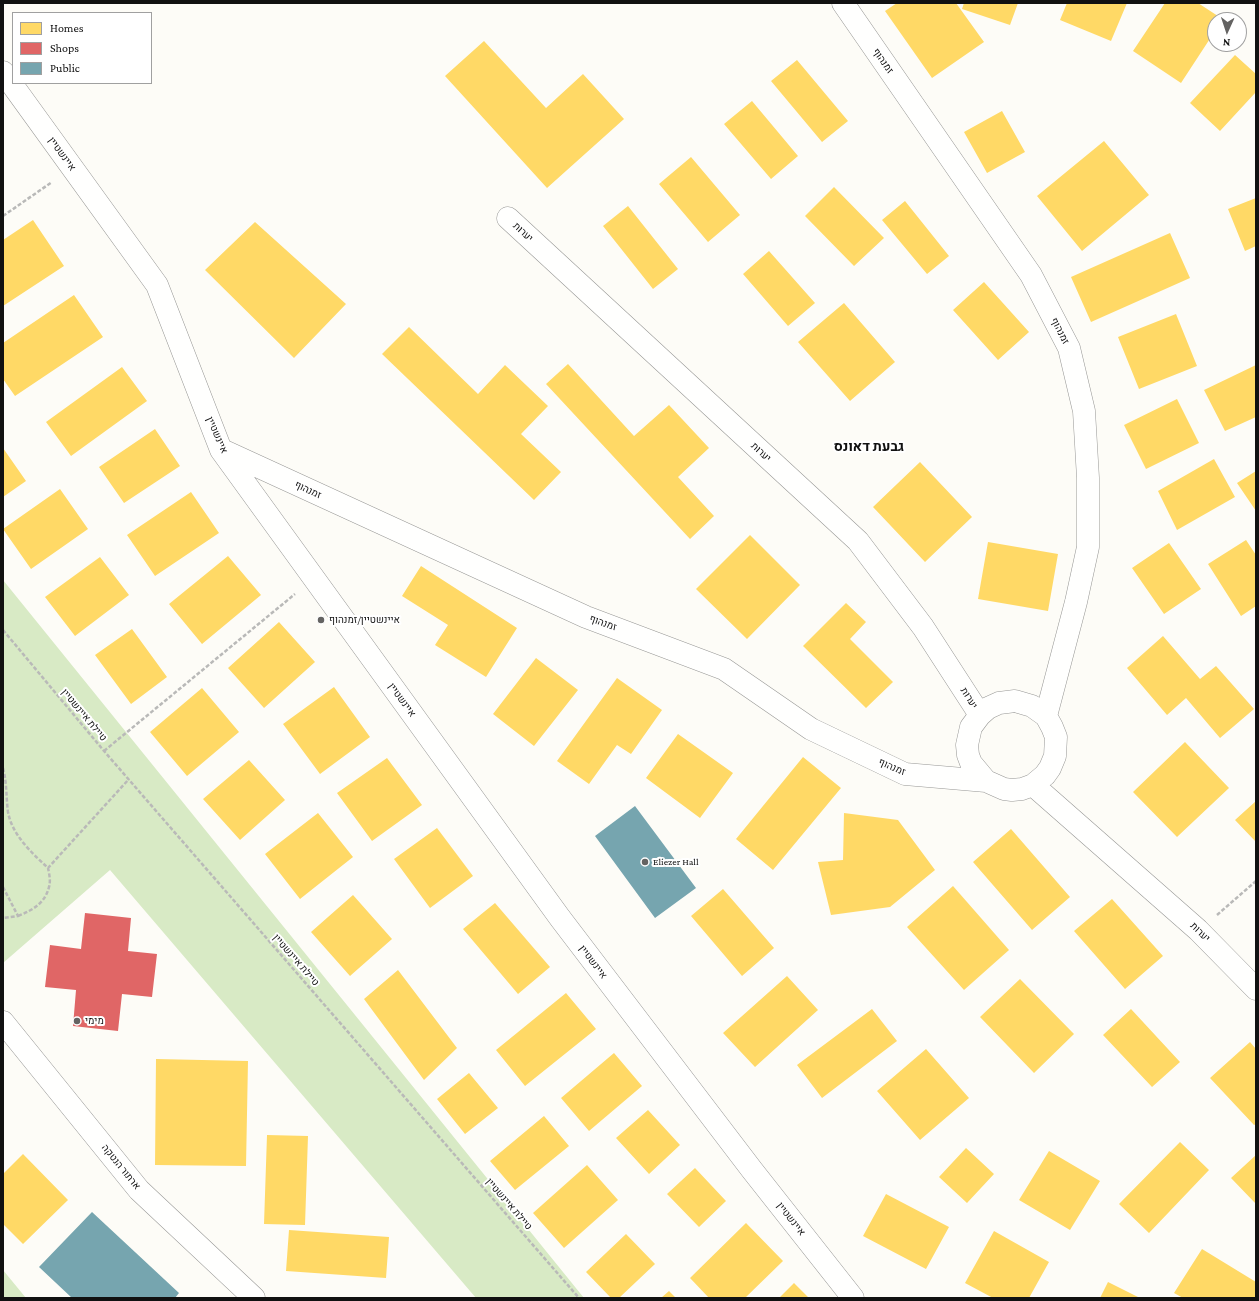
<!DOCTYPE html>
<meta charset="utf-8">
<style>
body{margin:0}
#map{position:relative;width:1259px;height:1301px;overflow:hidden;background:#fdfcf7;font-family:"Crimson Pro",serif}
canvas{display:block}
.frame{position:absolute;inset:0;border:4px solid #111;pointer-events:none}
.legend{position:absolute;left:12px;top:12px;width:140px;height:72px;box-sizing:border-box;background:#fff;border:1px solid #a0a0a0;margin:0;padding:5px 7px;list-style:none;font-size:12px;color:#111}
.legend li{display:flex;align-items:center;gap:8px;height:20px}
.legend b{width:20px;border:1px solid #a0a0a0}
.north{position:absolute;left:1207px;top:12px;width:40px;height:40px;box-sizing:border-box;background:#fff;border:1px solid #a0a0a0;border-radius:50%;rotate:183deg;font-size:11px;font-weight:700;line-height:16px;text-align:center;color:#111}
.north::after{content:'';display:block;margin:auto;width:14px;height:18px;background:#646362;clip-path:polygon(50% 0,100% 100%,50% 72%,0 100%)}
</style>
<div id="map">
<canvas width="1259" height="1301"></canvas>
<div class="frame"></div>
<ul class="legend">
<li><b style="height:11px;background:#ffd966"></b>Homes</li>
<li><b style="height:11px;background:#e06666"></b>Shops</li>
<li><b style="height:11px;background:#76a5af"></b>Public</li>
</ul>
<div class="north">N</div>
</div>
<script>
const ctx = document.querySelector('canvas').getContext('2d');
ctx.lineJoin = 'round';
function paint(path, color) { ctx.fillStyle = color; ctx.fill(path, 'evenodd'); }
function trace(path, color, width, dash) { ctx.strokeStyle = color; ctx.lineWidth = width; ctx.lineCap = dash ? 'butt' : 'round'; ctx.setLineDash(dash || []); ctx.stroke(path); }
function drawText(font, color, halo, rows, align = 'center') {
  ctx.font = font + ' "Crimson Pro",Heebo,serif'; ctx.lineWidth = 4; ctx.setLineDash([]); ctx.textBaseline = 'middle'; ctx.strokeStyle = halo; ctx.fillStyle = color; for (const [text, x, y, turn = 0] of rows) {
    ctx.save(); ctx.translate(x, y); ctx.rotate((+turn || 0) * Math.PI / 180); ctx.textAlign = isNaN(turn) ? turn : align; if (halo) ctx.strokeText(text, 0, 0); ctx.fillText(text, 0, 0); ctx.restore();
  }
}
paint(new Path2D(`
 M 3,580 L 584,1298 L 476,1298 L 110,870 L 3,963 Z
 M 3,1270 L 26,1298 L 3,1298 Z`), '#d8eac5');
paint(new Path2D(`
 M 897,3 L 956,3 L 984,42 L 932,78 L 885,11 Z
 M 964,3 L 1018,3 L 1010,25 L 962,9 Z
 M 1067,3 L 1127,3 L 1111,41 L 1060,20 Z
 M 1165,3 L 1198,3 L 1224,20 L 1215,20 L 1215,31 L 1181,83 L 1133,51 Z
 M 484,41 L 546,108 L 583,74 L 624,119 L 547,188 L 445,76 Z
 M 1235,55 L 1256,74 L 1256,92 L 1220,131 L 1190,103 Z
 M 797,60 L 848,121 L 822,142 L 771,81 Z
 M 752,101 L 798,156 L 771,179 L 724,124 Z
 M 1002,111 L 1025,152 L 987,173 L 964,132 Z
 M 1104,141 L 1149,195 L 1082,251 L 1037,196 Z
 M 691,157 L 740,215 L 708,242 L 659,184 Z
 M 834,187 L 884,238 L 854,266 L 805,216 Z
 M 1256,198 L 1256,246 L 1245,251 L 1228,209 Z
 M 905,201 L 949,256 L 927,274 L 882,220 Z
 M 628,206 L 678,269 L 653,289 L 603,226 Z
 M 33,220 L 64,266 L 3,306 L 3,240 Z
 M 255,222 L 346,304 L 294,358 L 205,270 Z
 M 1170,233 L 1190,278 L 1091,322 L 1071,277 Z
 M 769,251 L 815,303 L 788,326 L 743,274 Z
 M 984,282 L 1029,332 L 998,360 L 953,310 Z
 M 74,295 L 103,337 L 15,396 L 3,379 L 3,343 Z
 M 844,303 L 895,362 L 850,401 L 798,342 Z
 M 1176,314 L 1197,366 L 1139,389 L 1118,337 Z
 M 409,327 L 478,394 L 505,365 L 548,406 L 521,434 L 561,472 L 534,500 L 382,354 Z
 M 568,364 L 634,436 L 669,405 L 709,448 L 678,477 L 714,516 L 690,539 L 546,384 Z
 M 1256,365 L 1256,417 L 1225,431 L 1204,390 Z
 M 122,367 L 147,401 L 71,456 L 46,422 Z
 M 1177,399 L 1199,443 L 1146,469 L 1124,425 Z
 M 155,429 L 180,466 L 124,503 L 99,467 Z
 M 3,448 L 26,481 L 3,497 Z
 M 1214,459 L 1235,497 L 1177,530 L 1158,491 Z
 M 920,462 L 972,517 L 925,562 L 873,507 Z
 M 1256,471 L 1256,511 L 1237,483 Z
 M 60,489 L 88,529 L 31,569 L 3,529 Z
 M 191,492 L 219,533 L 155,576 L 127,535 Z
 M 750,535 L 800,585 L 747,639 L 696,589 Z
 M 1246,540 L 1256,555 L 1256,606 L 1241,616 L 1208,564 Z
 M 988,542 L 1058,554 L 1048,611 L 978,599 Z
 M 1169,543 L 1201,589 L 1164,614 L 1132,568 Z
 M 228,556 L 261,595 L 202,644 L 169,604 Z
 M 100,557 L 129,595 L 75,636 L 45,597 Z
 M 421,566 L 517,628 L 486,677 L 435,645 L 448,625 L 402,596 Z
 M 846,603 L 866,622 L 850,639 L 893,682 L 866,708 L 803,646 Z
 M 279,622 L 315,662 L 264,708 L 228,668 Z
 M 132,629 L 167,677 L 131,704 L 95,655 Z
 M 1163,636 L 1200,679 L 1216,666 L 1254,709 L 1220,738 L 1186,698 L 1167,715 L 1127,668 Z
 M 536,658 L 578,690 L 534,746 L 493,714 Z
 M 617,678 L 662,710 L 631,754 L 617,745 L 589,784 L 557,761 Z
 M 334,687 L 370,737 L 320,774 L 283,724 Z
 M 202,688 L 239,732 L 187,776 L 150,732 Z
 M 678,734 L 733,773 L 700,818 L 646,778 Z
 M 1185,742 L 1229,788 L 1177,837 L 1133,792 Z
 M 803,757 L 841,788 L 773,870 L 736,839 Z
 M 387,758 L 422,805 L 372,841 L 337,793 Z
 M 249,760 L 285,800 L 240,840 L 203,799 Z
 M 1256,801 L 1256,842 L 1235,820 Z
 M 318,813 L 353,857 L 300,899 L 265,854 Z
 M 844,813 L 898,820 L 935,870 L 890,907 L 831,915 L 818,862 L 843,860 Z
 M 437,828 L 473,876 L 430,908 L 394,859 Z
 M 1011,829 L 1070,897 L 1032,930 L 973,862 Z
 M 953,886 L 1009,950 L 964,990 L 907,927 Z
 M 723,889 L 774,948 L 742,976 L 691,916 Z
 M 353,895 L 392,939 L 350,976 L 311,932 Z
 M 1112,899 L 1163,956 L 1125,989 L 1074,931 Z
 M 495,903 L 550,967 L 518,994 L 463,929 Z
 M 398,970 L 457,1048 L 424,1080 L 364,999 Z
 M 787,976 L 818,1010 L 755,1067 L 723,1033 Z
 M 1020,979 L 1074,1034 L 1034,1073 L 980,1017 Z
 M 566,993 L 596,1029 L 525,1086 L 496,1050 Z
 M 872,1009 L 897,1041 L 822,1098 L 797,1065 Z
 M 1131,1009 L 1180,1062 L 1152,1087 L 1103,1035 Z
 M 1250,1042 L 1256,1049 L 1256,1124 L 1254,1125 L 1210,1078 Z
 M 926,1049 L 969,1098 L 920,1140 L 877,1091 Z
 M 614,1053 L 642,1086 L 589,1131 L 561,1098 Z
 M 156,1059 L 248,1061 L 246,1166 L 155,1165 Z
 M 469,1073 L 498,1108 L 465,1134 L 437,1099 Z
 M 648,1110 L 680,1145 L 649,1174 L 616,1138 Z
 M 544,1116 L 569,1146 L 515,1190 L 490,1161 Z
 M 267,1135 L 308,1136 L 305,1225 L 264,1224 Z
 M 1180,1142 L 1209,1170 L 1149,1233 L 1119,1204 Z
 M 966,1148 L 994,1174 L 967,1203 L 939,1177 Z
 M 1049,1151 L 1100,1181 L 1070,1230 L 1019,1200 Z
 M 23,1154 L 68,1200 L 23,1244 L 3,1224 L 3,1174 Z
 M 1256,1155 L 1256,1204 L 1231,1178 Z
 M 587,1165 L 618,1200 L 564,1248 L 533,1213 Z
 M 695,1168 L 726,1201 L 699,1227 L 667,1194 Z
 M 886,1194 L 949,1227 L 926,1269 L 863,1236 Z
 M 746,1223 L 783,1261 L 745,1298 L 709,1298 L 690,1278 Z
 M 289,1230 L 389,1237 L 386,1278 L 286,1271 Z
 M 994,1231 L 1049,1262 L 1029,1298 L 993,1298 L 965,1283 Z
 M 626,1234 L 655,1264 L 619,1298 L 611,1298 L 586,1272 Z
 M 1202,1249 L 1256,1282 L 1256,1298 L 1183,1298 L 1174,1293 Z
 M 1108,1282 L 1138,1297 L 1138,1298 L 1100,1298 Z
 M 794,1283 L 809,1298 L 779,1298 Z
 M 669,1291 L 676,1298 L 661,1298 Z`), '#ffd966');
paint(new Path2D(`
 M 85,913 L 131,918 L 128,951 L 157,954 L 152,997 L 122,994 L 118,1031 L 73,1026 L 76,990 L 45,987 L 50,945 L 81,949 Z`), '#e06666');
paint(new Path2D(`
 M 635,806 L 696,888 L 655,918 L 595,836 Z
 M 92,1212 L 179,1293 L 175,1298 L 72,1298 L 39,1267 Z`), '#76a5af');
const minor = new Path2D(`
 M 843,3 L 1031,275 L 1069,348 L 1084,411 L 1088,478 L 1088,547 L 1076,602 L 1046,716
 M 3,72 L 157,285 L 221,450 L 560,918 L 752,1170 L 853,1298
 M 508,218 L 858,541 L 923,627 L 980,715
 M 222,450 L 586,617 L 724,669 L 811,729 L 905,774 L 986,781 L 1004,789 L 1012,790 L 1022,789 L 1033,785 L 1045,775 L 1050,768 L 1055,756 L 1056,737 L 1052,727 L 1046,716 L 1032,706 L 1015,701 L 999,703 L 988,708 L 980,715 L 971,727 L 967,745 L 968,755 L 971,763 L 986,781
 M 1033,785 L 1198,930 L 1256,989
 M 3,1022 L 139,1190 L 254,1298`);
trace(minor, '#979795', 23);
trace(new Path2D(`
 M 3,216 L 52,182
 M 3,630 L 104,751 L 579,1298
 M 104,751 L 295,594
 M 3,768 C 7,783 6,797 8,812 C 12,835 32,853 48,868 L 129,779
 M 3,887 L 18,916 L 3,918
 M 1217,915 L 1256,881
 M 18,916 C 33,910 45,903 49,887 C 51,881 49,873 48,868`), '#b9b9b8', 2.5, [4, 2]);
trace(minor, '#fffffe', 22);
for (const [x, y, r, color] of [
 [321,620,4,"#646362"],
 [645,862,4,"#646362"],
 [77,1021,4,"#646362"]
]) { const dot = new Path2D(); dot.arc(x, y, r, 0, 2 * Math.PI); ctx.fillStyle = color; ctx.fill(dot); trace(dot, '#fff', 1.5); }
drawText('10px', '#111', '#fff', [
 ["זמנהוף",883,61,55],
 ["איינשטיין",62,154,54],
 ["יערות",523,232,43],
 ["זמנהוף",1060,331,63],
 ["איינשטיין",217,435,66],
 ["יערות",761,452,43],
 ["זמנהוף",308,490,25],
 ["זמנהוף",603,623,20],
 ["יערות",969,698,58],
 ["איינשטיין",402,700,54],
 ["טיילת איינשטיין",84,715,50],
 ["זמנהוף",892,767,24],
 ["יערות",1200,932,44],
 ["טיילת איינשטיין",296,960,49],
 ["איינשטיין",593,962,53],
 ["ארתור הנטקה",121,1167,51],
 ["טיילת איינשטיין",509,1204,49],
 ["איינשטיין",791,1219,52]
]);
drawText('10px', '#111', '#fff', [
 ["איינשטיין/זמנהוף",329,620],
 ["Eliezer Hall",653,862],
 ["מימי",85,1021]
], 'left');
drawText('bold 14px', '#111', '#fff', [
 ["גבעת דאונס",869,447]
]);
</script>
